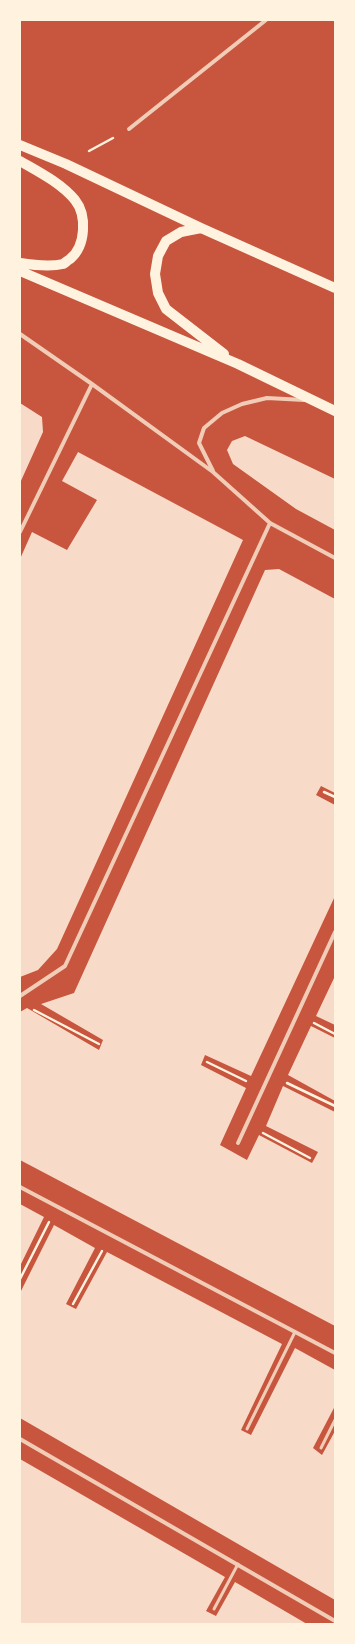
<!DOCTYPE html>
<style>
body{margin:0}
#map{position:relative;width:355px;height:1644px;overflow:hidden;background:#c8553d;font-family:"IBM Plex Sans",sans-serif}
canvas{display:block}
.frame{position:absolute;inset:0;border:21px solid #fff3e0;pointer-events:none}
</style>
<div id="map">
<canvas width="355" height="1644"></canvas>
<div class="frame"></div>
</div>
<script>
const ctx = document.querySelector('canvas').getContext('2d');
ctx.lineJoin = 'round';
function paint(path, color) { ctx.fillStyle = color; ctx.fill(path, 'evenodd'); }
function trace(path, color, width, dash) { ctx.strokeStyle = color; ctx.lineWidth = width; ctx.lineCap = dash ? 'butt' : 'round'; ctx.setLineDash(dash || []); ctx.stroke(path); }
paint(new Path2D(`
 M 20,403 L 42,417 L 43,432 L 20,483 Z
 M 245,436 L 335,479 L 335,530 L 296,509 L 233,464 L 227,450 L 232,441 Z
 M 78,452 L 243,540 L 57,949 L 38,970 L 20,977 L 20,559 L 32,532 L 67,550 L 97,500 L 62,481 Z
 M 279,569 L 335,599 L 335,793 L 321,786 L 316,795 L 335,805 L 335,896 L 251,1076 L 205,1055 L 201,1065 L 246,1088 L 220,1145 L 247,1160 L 259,1135 L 312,1163 L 318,1152 L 266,1126 L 283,1086 L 335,1112 L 335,1326 L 20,1160 L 20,1012 L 27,1008 L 99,1050 L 103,1040 L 41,1004 L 74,993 L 265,570 Z
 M 335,976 L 335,1025 L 316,1016 Z
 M 311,1026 L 335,1038 L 335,1101 L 288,1075 Z
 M 20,1204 L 44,1217 L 20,1266 Z
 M 54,1225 L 95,1248 L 66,1304 L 76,1309 L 107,1252 L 282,1344 L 241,1430 L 251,1435 L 295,1348 L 335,1370 L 335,1406 L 313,1448 L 322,1455 L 335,1431 L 335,1600 L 20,1418 L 20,1293 Z
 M 20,1459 L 225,1577 L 206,1611 L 216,1616 L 235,1582 L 307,1624 L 20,1624 Z`), '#f7dbc8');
trace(new Path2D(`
 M 89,151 L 113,138
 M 324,792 L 335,797
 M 34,1010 L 99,1044
 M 314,1023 L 335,1034
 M 207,1062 L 246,1081
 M 287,1083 L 335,1106
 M 263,1133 L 310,1158
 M 20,1279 L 49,1222
 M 73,1304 L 102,1251`), '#fff3e0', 2.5);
trace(new Path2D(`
 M 247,1429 L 295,1332
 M 321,1448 L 335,1420
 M 214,1609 L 238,1564`), '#f1ccb7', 3);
trace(new Path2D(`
 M 129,129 L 266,20
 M 20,334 L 92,384 L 213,472 L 270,523 L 335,558
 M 213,471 L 199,443 L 204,428 L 222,413 L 242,404 L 267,398 L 304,400
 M 20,532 L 92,384
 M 20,996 L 65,966 L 270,523
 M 238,1143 L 335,932
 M 20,1187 L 335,1353
 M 20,1439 L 335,1621`), '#f1ccb7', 4);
trace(new Path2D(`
 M 20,145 L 66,164 L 201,228 L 335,288
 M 20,161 C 39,172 61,183 75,200 C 87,215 86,246 70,259 C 68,260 65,263 63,264 C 50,267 33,265 20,263
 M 201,228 L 181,232 L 166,241 L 158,256 L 155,274 L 158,293 L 166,309 L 224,354
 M 20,271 L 238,364 L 335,411`), '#fff3e0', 10);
</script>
